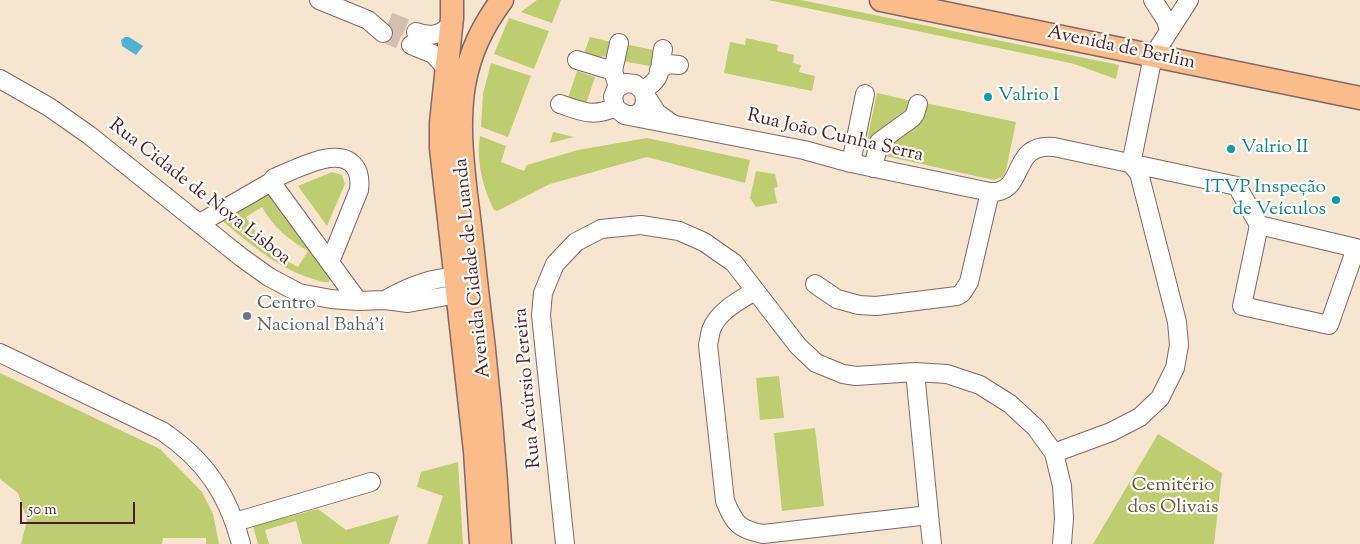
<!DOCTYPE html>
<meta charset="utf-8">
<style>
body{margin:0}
#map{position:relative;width:1360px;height:544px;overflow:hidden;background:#f6e6d0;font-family:"Sorts Mill Goudy",serif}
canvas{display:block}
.scale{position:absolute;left:20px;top:502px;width:115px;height:22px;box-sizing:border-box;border:2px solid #4a1f2b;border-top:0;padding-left:6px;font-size:15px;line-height:18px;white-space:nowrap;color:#4a1f2b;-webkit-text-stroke:4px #fdfcf7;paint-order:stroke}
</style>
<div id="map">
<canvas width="1360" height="544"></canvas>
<div class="scale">50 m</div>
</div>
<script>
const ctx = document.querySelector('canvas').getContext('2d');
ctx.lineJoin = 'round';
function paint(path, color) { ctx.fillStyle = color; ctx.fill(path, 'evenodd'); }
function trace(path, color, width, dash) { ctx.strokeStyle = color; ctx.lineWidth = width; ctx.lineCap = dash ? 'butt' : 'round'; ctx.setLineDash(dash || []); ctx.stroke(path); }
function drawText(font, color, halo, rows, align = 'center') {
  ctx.font = font + ' "Sorts Mill Goudy",serif'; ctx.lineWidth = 4.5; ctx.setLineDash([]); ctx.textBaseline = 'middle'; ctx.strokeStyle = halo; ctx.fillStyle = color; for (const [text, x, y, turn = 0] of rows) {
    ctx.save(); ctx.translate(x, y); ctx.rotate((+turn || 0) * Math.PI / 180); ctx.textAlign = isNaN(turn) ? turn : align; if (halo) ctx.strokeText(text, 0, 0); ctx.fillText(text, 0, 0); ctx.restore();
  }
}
paint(new Path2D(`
 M 537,0 L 561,0 L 552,23 L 521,12 Z
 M 768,0 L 801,0 L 1119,65 L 1116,79 L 1074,64 L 1056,60 Z
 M 509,18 L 549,31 L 534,69 L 494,54 Z
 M 590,37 L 611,42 L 607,57 L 602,56 L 600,61 L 583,56 Z
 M 746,38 L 778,45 L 777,51 L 794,55 L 793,63 L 801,65 L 799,72 L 815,76 L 812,91 L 724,73 L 730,42 L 745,45 Z
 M 625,44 L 658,51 L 655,67 L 622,61 Z
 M 491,63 L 531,76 L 508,137 L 481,127 L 483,94 Z
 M 577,71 L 595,77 L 585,107 L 567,101 Z
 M 877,93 L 912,101 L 908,108 L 867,140 Z
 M 925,103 L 1016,122 L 1006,170 L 1003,177 L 994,180 L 880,155 Z
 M 553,132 L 574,137 L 550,143 Z
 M 480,136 L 506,146 L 501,162 L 524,171 L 527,165 L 578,150 L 647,138 L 750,160 L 745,183 L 647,157 L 550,184 L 497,211 L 494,210 C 483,189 476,159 480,136 Z
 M 756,171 L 775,174 L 778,187 L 774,188 L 777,203 L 756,207 L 750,198 Z
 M 332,172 L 342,175 L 345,184 L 327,226 L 298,186 Z
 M 264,192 L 271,194 L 331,275 L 329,282 C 322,283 314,279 307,277 C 273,265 247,241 220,219 ZM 262,207 C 274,228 288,239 308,251 L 298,267 C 275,256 258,239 246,217 Z
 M 0,373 L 160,449 L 202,492 L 213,514 L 219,544 L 206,544 L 206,538 L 163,538 L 162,544 L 21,544 L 27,520 L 18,493 L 0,479 Z
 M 779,376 L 784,418 L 760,420 L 756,378 Z
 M 815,428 L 824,506 L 782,511 L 774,433 Z
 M 1158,434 L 1222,473 L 1214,544 L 1093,544 Z
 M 458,462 L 463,544 L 427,544 L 443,496 L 417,487 L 421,472 Z
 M 318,509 L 346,530 L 399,515 L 389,544 L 302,544 L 296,521 L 265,530 L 269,544 L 258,544 L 253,526 Z`), '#bdcd6f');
paint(new Path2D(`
 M 125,37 L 129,37 L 143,46 L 136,55 L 122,46 L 121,40 Z`), '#53b2d1');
trace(new Path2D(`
 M 389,21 L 416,32
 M 383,33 L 411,45`), '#d4beaf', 18, [18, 9]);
const minor = new Path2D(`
 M 319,0 L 368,20 L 383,33
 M 1153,0 L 1166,20 L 1169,30
 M 416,32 C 430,37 441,36 451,24
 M 411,45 L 433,54 L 446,68
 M 577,60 L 613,71
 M 659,70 L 668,64 L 679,65
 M 0,79 L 49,107 L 89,135 L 241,257 L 269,277 L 299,293 L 331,299 L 358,301 L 385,300 L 408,303 L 458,294 L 467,289
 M 618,87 L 613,71 L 619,43
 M 642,90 C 663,80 659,70 663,49
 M 644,94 C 649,115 628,122 615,107 L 613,97 L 616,89 L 626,83 L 635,84 L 642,90 L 657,113 L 671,123
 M 560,104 C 581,111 593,118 615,107
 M 624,115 L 804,150 L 851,163 L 990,192 C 1027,194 1009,142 1054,147 L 1237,186 L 1259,225
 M 851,163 L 865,94
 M 873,168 L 879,142 L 912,118 L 915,114 L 918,104
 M 271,182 L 358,301
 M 200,223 L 271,182 L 274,178 C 295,170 339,144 355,167 C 360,174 360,182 359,190 L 330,262
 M 1259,225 L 1356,248 L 1329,325 L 1242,306 Z
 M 815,284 L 837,299 L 859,305 L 876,306 L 957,296 L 962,293 L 969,282 L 990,192
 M 755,291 C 740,300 718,311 711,330 C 710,335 709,340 708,345 L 725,501 C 735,524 738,529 763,534 L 929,515 L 915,372
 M 385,300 C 408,287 440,273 466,279
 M 0,353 L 162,431 C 205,460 228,494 241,544
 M 1054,453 L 1111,432 L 1140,417 L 1160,398 L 1175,368 L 1179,345 L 1177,322 L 1139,173 L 1131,164 L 1153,56 L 1189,0
 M 929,515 L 932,544
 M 235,522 L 371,482
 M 565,544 L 541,315 L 543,293 L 555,264 L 576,242 L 601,229 L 641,225 L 679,231 L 704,242 L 734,263 L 798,346 L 816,363 L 843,374 L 856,376 L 915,372 L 947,374 L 980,385 L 1010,404 L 1036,428 L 1054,453 L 1062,486 L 1064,518 L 1062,544`);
const major = new Path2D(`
 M 452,0 L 452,18 L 441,123 L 441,148 L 475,451 L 481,544
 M 881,0 L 1360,98
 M 500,544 C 495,456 487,368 476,281 C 473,252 470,223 466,194 C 462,158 458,122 464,85 C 470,52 482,27 502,0`);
trace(minor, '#866565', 20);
trace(major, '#866565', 25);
trace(minor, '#fff', 18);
trace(major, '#f9bc8a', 22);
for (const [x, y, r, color] of [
 [988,97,5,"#0f9aa8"],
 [1231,149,5,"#0f9aa8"],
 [1336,200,5,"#0f9aa8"],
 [247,316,5,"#6b7280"]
]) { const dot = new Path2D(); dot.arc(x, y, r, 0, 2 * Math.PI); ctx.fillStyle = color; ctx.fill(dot); trace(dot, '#fdfcf7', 2); }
drawText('19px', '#4a1f2b', '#fdfcf7', [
 ["Avenida de Berlim",1121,49,12],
 ["Rua João Cunha Serra",835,137,13],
 ["Rua Cidade de Nova Lisboa",199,193,38],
 ["Avenida Cidade de Luanda",474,268,-96],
 ["Rua Acúrsio Pereira",529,388,-95]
]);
drawText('19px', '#0d838f', '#fdfcf7', [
 ["Valrio I",998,97],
 ["Valrio II",1241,149],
 ["ITVP Inspeção",1326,189,"right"],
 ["de Veículos",1326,211,"right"]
], 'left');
drawText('19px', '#5b616d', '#fdfcf7', [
 ["Centro",257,305],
 ["Nacional Bahá'í",257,327]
], 'left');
drawText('19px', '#6c533f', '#fdfcf7', [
 ["Cemitério",1173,487],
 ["dos Olivais",1173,509]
]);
</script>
